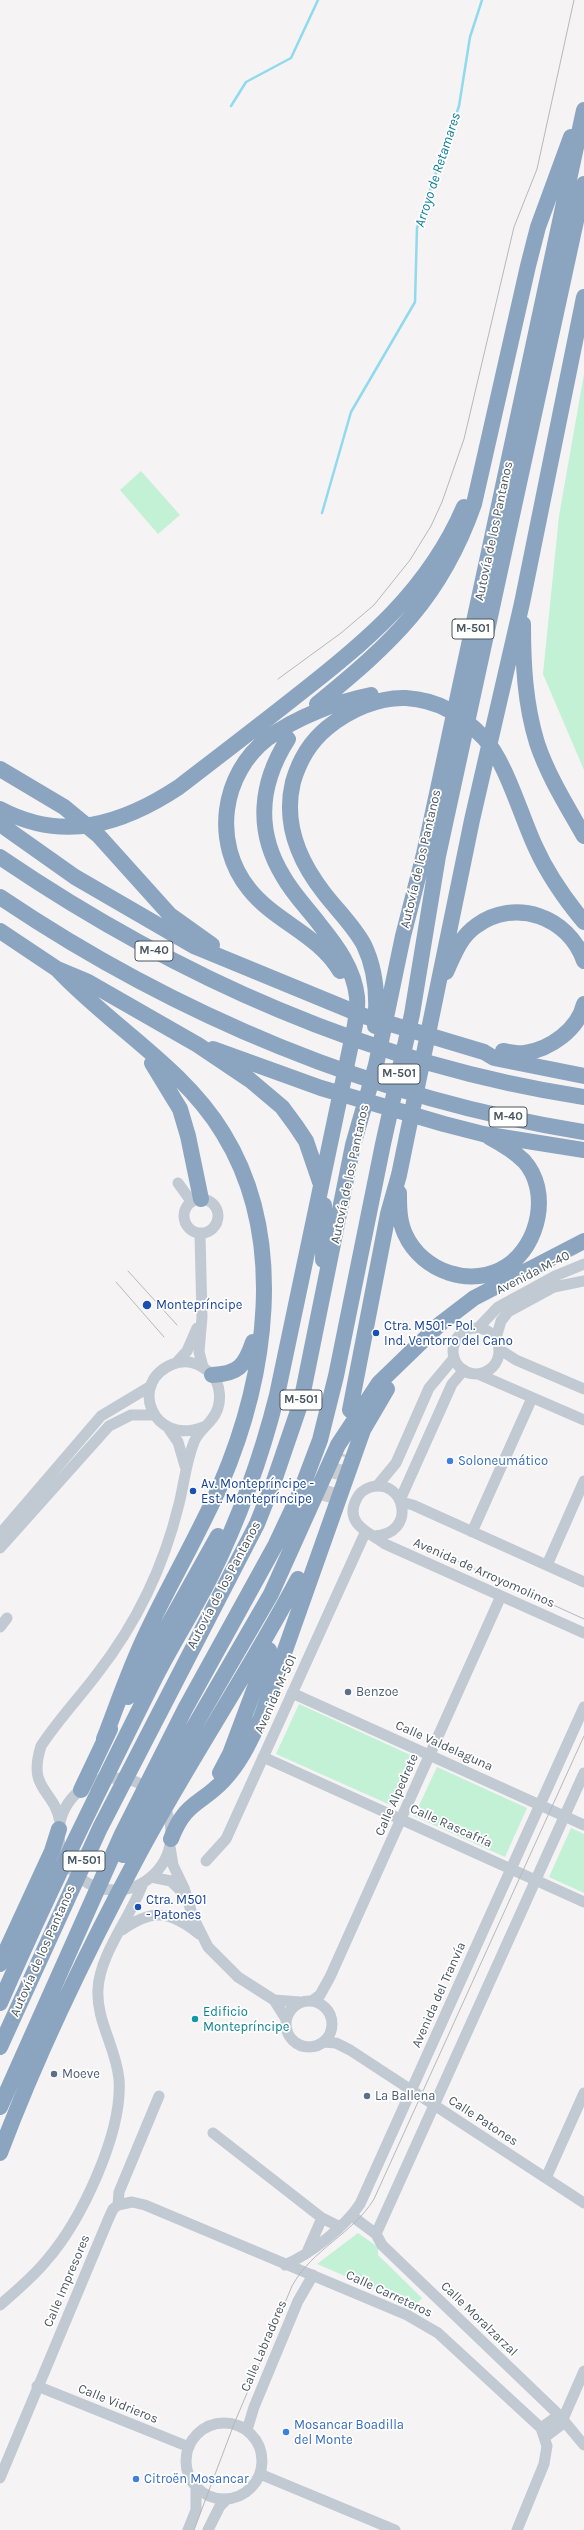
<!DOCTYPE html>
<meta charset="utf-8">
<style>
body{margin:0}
canvas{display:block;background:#f5f3f3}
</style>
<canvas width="584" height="2530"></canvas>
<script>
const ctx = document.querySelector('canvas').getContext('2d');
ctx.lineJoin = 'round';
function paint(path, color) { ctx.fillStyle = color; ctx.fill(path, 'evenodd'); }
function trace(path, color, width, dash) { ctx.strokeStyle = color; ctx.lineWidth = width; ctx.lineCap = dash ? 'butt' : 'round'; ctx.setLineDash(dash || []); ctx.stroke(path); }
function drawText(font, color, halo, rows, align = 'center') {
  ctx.font = font + ' Karla,sans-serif'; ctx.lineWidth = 3.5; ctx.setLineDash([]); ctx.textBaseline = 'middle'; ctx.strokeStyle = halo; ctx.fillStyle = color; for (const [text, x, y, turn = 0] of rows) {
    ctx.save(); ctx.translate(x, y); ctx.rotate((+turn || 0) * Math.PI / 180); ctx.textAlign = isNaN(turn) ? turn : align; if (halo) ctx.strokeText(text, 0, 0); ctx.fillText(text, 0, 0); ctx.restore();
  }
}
paint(new Path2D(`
 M 584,374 L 584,770 L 543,674 L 559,516 Z
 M 141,471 L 180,515 L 158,534 L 120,490 Z
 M 299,1704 L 417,1758 L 395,1807 L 276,1754 Z
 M 437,1767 L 527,1808 L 505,1857 L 414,1816 Z
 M 571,1828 L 584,1834 L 584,1893 L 549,1877 Z
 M 358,2233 L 378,2247 L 378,2255 L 422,2298 L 415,2306 L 317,2264 Z`), '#c3f1d5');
trace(new Path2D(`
 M 231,106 L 246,82 L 291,58 L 318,0
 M 322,513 L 351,412 L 415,302 L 417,228 L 459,106 L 470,37 L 482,0`), '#90daee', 2.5);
trace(new Path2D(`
 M 327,1502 L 339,1453`), '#caccce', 16, [16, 8]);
trace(new Path2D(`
 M 178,1183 L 191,1201
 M184 1216a17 17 0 1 1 34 0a17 17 0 1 1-34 0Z
 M 200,1234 L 202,1317 L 199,1352 L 203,1367
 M 479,1327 L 498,1307 L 555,1276 L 584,1264
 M453 1351a23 23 0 1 1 46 0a23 23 0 1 1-46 0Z
 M 496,1338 L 501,1321 L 508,1312 L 554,1287 L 584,1281
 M 499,1349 L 516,1360 L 584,1389
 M 177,1362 L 187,1351 L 197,1328
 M 478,1374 L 584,1420
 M 169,1429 L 178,1442 L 185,1466
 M 377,1486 L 396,1463 L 429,1388 L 454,1358
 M 400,1500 L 452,1384 L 464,1370
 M 401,1502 L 413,1505 L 584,1582
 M 472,1532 L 532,1398
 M 0,1534 L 101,1416 L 151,1386
 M 374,1536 C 418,1534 405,1478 371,1487 C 364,1489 359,1493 356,1500 C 344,1524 370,1533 385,1544 L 584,1633
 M 0,1548 L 109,1426 L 131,1415 L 154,1415
 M 547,1565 L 584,1481
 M 0,1627 L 7,1618
 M 292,1693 L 584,1825
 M 263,1757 L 584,1902
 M59 1834a56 56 0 1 1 112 0a56 56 0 1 1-112 0Z
 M 60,1822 C 54,1788 27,1791 41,1746 C 58,1720 79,1698 97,1674 C 136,1624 164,1566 179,1504 C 184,1484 186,1462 194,1442 C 198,1432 206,1427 212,1419 C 223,1405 222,1383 209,1372 C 199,1363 186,1359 173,1364 C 127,1382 153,1447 203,1427
 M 170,1847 L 173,1865 L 184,1888 L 193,1917 L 208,1947 L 238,1977 L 274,2000 L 286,2019
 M 206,1861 L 226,1839 L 365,1533
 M 151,1877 L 171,1881 L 183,1893
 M 122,1930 C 153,1908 170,1911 199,1934
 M 274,2000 L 300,2002
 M 312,2001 L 320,1995 L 330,1977 L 501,1596
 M286 2024a23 23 0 1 1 46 0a23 23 0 1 1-46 0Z
 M 323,2042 L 336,2043 L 350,2050 L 584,2203
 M 213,2133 L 322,2218
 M 546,2178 L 584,2093
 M 118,2205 L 132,2202 L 145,2205 L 407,2315 L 438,2333 L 541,2428 L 547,2446 L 544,2464 L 517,2530
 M 352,2216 L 376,2234 L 382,2245 L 559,2415 L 584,2445
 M 376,2234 L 584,1773
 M 308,2250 L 322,2218 L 340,2227
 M 285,2265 C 310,2254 345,2227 360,2204 L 584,1707
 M 0,2305 C 16,2291 33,2277 46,2261 C 81,2221 123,2133 119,2079 C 116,2047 96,2021 98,1989 C 100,1953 131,1917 143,1883
 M 37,2386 L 189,2447
 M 563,2419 L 584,2371
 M186 2461a38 38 0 1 1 76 0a38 38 0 1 1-76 0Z
 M 541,2428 L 559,2415
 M 247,2430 L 254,2407 L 298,2301 L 313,2275
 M 545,2437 L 565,2422
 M 260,2474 L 395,2530
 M 0,2478 L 108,2220 L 113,2209 L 118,2205 L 119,2192 L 159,2096
 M 188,2530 L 196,2510 L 196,2487
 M 208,2530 L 220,2506 L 227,2499`), '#c1cad2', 11);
trace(new Path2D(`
 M 523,624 C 523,664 525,704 537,743 C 548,776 567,806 584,836
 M 317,704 C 392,643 441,598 474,504 L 528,266 L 538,227 L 571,137
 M 0,769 L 64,807 L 98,835 L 170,915 L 212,945
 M 0,809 C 64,843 123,824 179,787 C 218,757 256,728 294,698 C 365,643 428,591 464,507
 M 0,824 L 75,877 L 194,946 L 364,1016 L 484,1052 L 494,1058 L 584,1076
 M 0,857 C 175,976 373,1065 584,1097
 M 0,897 C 175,1015 375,1099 584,1132
 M 0,931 L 57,969 L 88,982 L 198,1045 L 250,1080 L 282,1107 L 296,1126 L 306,1141 L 320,1182
 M 57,969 C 109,1025 183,1067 223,1133 C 288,1238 267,1377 220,1486 C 198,1536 170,1583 147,1632 C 130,1667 118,1703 104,1739
 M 340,971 C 318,934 275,922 249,889 C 212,843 221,774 268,738 C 297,717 336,702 371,695
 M 446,972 C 454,955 460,937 476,926 C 515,897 569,917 584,961
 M 375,1026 C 378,998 376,970 364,945 C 354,926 337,910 324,893 C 299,861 283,823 293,782 C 299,761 310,742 327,728 C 349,710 378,697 406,698 C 439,700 462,715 484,738 C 506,762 521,816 535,846 C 547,873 565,899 584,922
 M 213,1049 L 321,1088 L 444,1124 L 483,1134 L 584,1150
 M 503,1051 C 510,1052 518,1054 525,1053 C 550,1049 578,1030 584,1004
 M 152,1063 L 180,1109 L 188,1136 L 201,1199
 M 399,1193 C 399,1207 399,1221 405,1234 C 422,1272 472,1289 507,1266 C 539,1245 551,1191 524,1161 C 514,1151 502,1144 489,1137
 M 323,1260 L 324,1205
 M 212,1375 C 238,1374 245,1366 253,1342
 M 350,1410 L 388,1214 L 399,1175 L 472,820 L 522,603 L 584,297
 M 128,1697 L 218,1536
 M 220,1773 L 230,1754 L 269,1650
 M 81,1790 L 110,1729
 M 171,1839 C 185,1802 200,1805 223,1781 C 241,1762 250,1741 261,1718 L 363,1430 L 387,1389
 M 123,1855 L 191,1732 L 271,1594 L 338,1445 L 379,1383 L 440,1324 L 474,1298 L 584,1241
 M 0,1964 L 52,1851 L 59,1829
 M 0,2003 C 48,1893 101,1786 155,1678 C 172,1644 193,1612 210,1578 C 239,1519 261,1459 277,1395 L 355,1025 C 356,1016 358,1006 357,997 C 354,969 337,946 320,925 C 308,909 293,894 283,876 C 255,830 260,783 288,739
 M 0,2047 L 100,1828 L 257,1524 L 274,1481 L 301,1402 L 353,1145 L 376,1065 L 403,936 L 424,854 L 584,110
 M 0,2107 L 122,1834 L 185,1709 L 276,1544 L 300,1493 L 320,1440 L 336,1376 L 383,1144 L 412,1014 L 438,856 L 584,184
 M 0,2153 C 39,2049 88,1949 140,1852 C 190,1759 249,1672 298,1579`), '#8ba5c1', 16);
trace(new Path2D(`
 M 278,679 L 341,633 L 374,605 L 410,560 L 431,526 L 442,502 L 464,439 L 514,227 L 537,169 L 574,0
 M 128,1271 L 177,1325
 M 116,1282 L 164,1337
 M 446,1556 L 584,1619
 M 194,2530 L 234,2424 L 292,2286 C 312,2249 353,2234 374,2199 L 584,1736`), '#b5b8bd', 1);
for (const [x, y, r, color] of [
 [147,1305,5,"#1a4fb4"],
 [376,1333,4,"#1a4fb4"],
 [450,1461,4,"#3f7fe0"],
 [193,1491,4,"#1a4fb4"],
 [348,1692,4,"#5c6f8a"],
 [138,1907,4,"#1a4fb4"],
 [195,2019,4,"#0f9aa8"],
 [54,2074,4,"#5c6f8a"],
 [367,2096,4,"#5c6f8a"],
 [286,2432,4,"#3f7fe0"],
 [136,2479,4,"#3f7fe0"]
]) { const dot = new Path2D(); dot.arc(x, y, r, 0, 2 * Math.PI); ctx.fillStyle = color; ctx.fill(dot); trace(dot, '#fff', 1.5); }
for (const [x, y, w] of [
 [473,629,42],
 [154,951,38],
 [399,1074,42],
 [508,1117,38],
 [301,1400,42],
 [84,1861,42]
]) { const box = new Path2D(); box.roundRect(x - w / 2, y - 10, w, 20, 3); ctx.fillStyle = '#fff'; ctx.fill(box); trace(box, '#4a5661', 1); }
drawText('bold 12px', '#4a5661', null, [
 ["M-501",473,629],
 ["M-40",154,951],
 ["M-501",399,1074],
 ["M-40",508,1117],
 ["M-501",301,1400],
 ["M-501",84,1861]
]);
drawText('13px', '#4a5661', '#fff', [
 ["Autovía de los Pantanos",494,531,-78],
 ["Autovía de los Pantanos",421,859,-77],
 ["Autovía de los Pantanos",350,1174,-78],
 ["Avenida M-40",533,1273,-27],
 ["Avenida de Arroyomolinos",484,1573,24],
 ["Autovía de los Pantanos",224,1585,-62],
 ["Avenida M-501",276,1694,-66],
 ["Calle Valdelaguna",444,1746,24],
 ["Calle Alpedrete",397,1795,-66],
 ["Calle Rascafría",451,1826,24],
 ["Autovía de los Pantanos",43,1951,-66],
 ["Avenida del Tranvía",439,1995,-66],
 ["Calle Patones",483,2121,33],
 ["Calle Impresores",67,2281,-67],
 ["Calle Carreteros",389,2294,25],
 ["Calle Moralzarzal",479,2319,44],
 ["Calle Labradores",264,2346,-67],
 ["Calle Vidrieros",118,2404,22]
]);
drawText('13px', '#164399', '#fff', [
 ["Montepríncipe",156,1305],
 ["Ctra. M501 - Pol.",384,1326],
 ["Ind. Ventorro del Cano",384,1341],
 ["Av. Montepríncipe -",201,1484],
 ["Est. Montepríncipe",201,1499],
 ["Ctra. M501",146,1900],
 ["- Patones",146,1915]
], 'left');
drawText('13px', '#366cbe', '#fff', [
 ["Soloneumático",458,1461],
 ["Mosancar Boadilla",294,2425],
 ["del Monte",294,2440],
 ["Citroën Mosancar",144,2479]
], 'left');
drawText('13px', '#4e5e75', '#fff', [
 ["Benzoe",356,1692],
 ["Moeve",62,2074],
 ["La Ballena",375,2096]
], 'left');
drawText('13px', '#0d838f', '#fff', [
 ["Edificio",203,2012],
 ["Montepríncipe",203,2027]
], 'left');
drawText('italic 14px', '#0c7c9b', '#fff', [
 ["Arroyo de Retamares",438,170,-72]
]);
</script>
